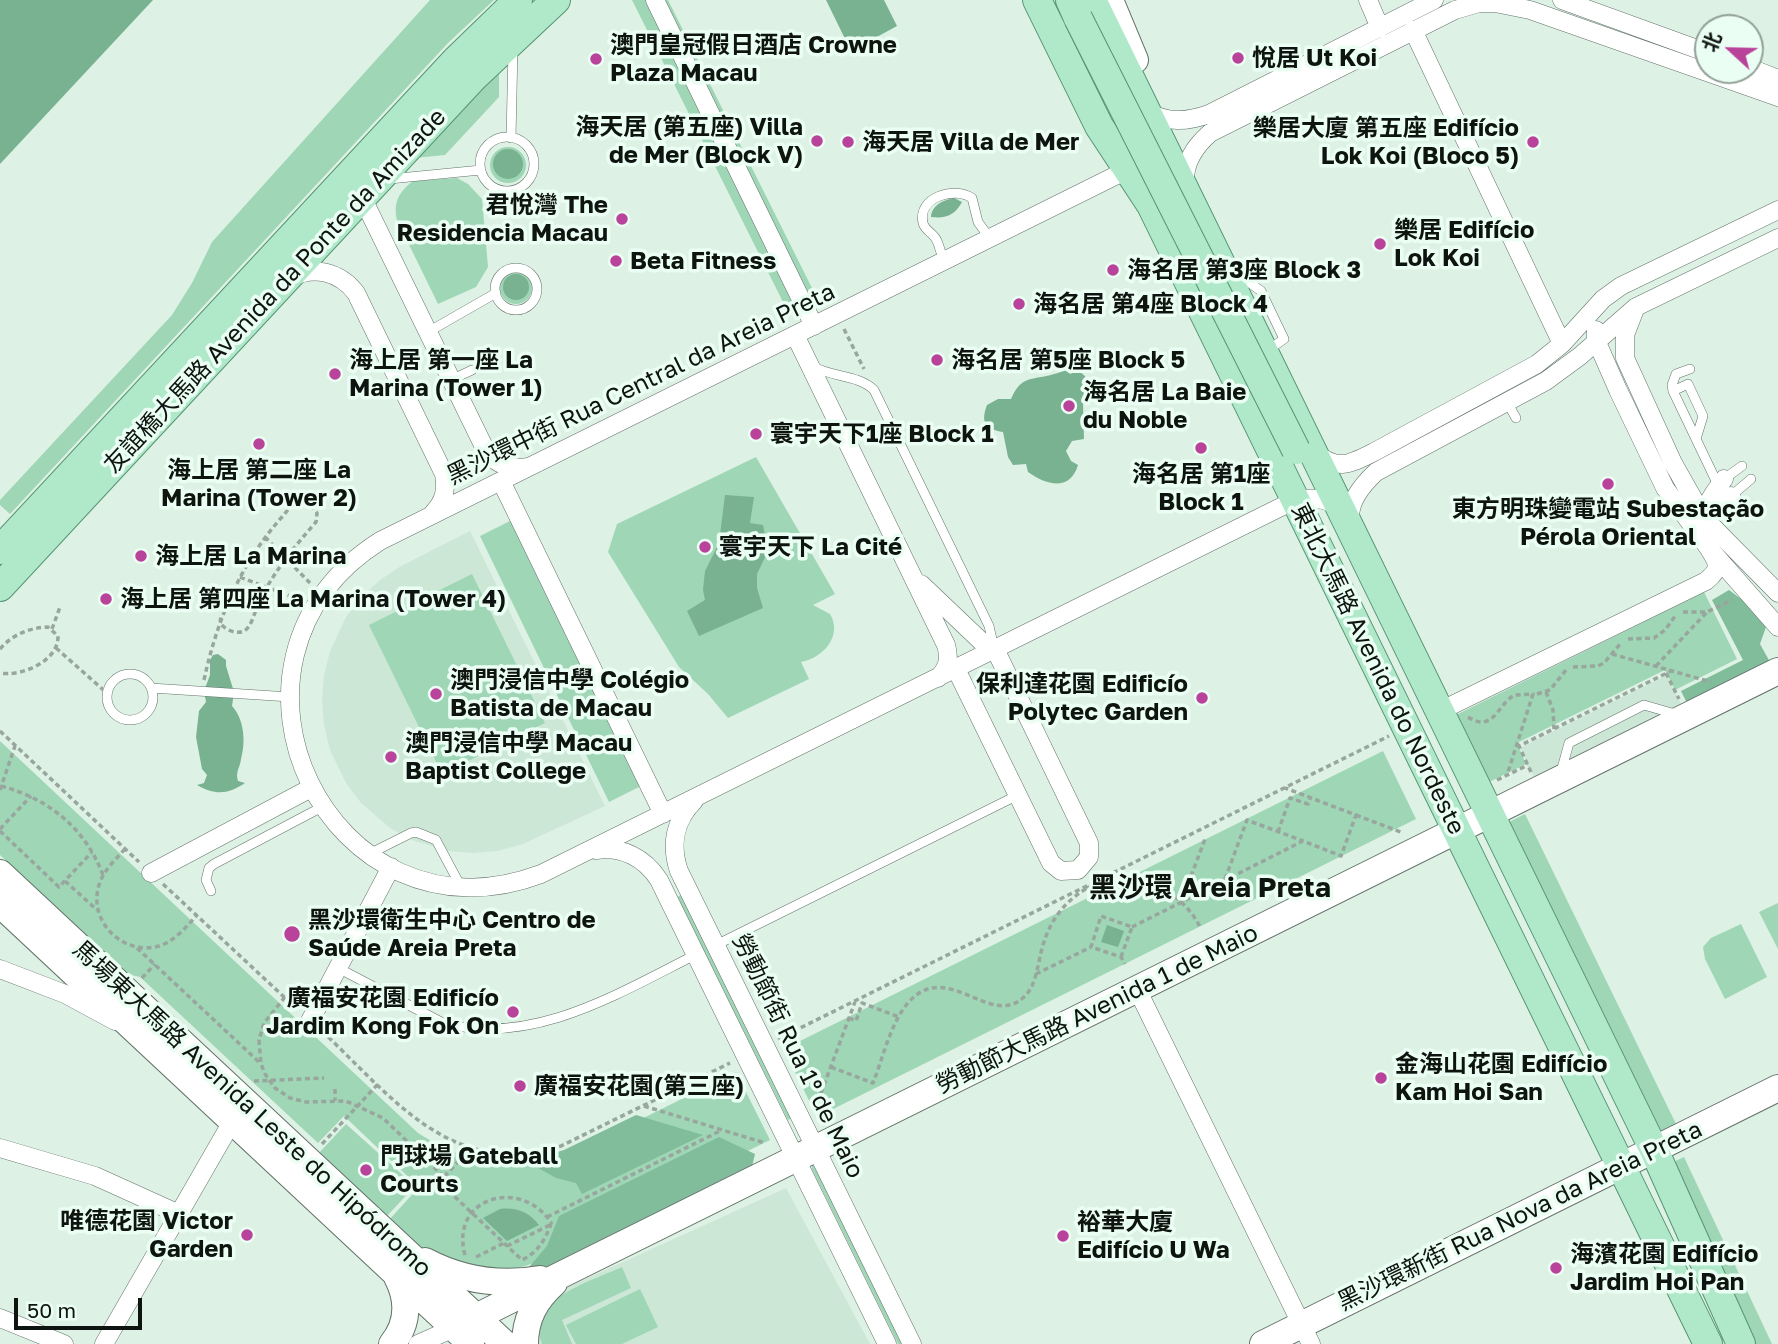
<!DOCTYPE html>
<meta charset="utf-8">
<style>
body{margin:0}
#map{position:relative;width:1778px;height:1344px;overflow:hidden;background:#def1e5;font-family:"Golos Text","Noto Sans SC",sans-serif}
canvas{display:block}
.north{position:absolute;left:1694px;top:14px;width:70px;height:70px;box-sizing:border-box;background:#ebfef3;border:2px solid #93a098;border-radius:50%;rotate:292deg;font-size:19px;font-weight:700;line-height:28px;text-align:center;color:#0e1410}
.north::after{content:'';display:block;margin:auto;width:24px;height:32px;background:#b9439b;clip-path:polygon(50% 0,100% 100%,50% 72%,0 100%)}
.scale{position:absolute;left:14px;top:1298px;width:128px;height:32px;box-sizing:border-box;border:4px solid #0e1410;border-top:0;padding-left:9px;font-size:21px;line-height:24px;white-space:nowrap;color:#0e1410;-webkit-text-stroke:5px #ebfef3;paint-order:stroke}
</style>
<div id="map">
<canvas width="1778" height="1344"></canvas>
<div class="north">北</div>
<div class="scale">50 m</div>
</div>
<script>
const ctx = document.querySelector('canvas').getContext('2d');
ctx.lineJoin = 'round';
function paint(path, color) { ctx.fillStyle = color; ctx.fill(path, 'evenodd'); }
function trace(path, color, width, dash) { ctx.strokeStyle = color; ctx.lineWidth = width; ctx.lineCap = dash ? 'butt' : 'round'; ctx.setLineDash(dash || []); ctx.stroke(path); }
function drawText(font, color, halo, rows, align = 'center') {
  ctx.font = font + ' "Golos Text","Noto Sans SC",sans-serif'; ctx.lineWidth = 7; ctx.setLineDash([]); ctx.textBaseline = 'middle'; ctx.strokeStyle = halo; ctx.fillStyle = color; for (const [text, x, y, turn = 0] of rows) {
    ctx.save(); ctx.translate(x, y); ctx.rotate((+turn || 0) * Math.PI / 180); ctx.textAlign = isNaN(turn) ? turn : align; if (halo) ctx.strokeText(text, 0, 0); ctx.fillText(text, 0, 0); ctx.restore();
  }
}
paint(new Path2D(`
 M 470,531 L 605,806 L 523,844 L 498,851 L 473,853 L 448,851 L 412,840 L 390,828 L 361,803 L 346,783 L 330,750 L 324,725 L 322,700 L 324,675 L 330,651 L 346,617 L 361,597 L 380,580 L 401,566 Z
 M 1667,675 L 1682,706 L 1535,779 L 1520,748 Z
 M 786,1188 L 870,1344 L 537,1344 L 535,1322 L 557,1292 Z`), '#cde7d7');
paint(new Path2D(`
 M 430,0 L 494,0 L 448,43 L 10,514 L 0,505 L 0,500 L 172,315 L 192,283 L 212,242 Z
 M 632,0 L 668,0 L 816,296 L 787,310 Z
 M 499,57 L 499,97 L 445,155 L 404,159 Z
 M490 165a18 18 0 1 1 36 0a18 18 0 1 1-36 0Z
 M 457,178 L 468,184 L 482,199 L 488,267 L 476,287 L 438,304 L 397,220 C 393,202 399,192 413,181 Z
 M500 288a16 16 0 1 1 32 0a16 16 0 1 1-32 0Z
 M 756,457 L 835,594 L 813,605 L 830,614 C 843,636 823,658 801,662 L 809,679 L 728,718 L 708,694 L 679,667 L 608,552 L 617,524 Z
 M 514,519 L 643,785 L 609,802 L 480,536 Z
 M 472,574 L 545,723 L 442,774 L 369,625 Z
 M 1704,592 L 1737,659 L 1675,690 L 1665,670 L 1517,743 L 1526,764 L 1489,782 L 1456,715 Z
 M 0,741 L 418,1133 C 470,1166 514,1171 573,1153 L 736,1072 L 770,1140 L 567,1240 C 539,1270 484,1283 445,1263 C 424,1252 407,1236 389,1220 L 419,1187 L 344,1116 L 318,1143 L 140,977 L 127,974 L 0,855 Z
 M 1383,751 L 1416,819 L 817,1117 L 784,1049 Z
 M 1525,814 L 1676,1124 L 1653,1136 L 1503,825 Z
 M 683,894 L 794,1117 L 788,1120 L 677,897 Z
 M 1778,903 L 1778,949 L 1759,912 Z
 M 1741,924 L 1767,977 L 1725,999 L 1705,959 L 1703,947 L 1711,938 Z
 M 346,1124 L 415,1186 L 387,1216 L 318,1154 Z
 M 1684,1157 L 1772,1344 L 1752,1344 L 1665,1166 Z
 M 812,1162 L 907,1344 L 898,1344 L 812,1169 Z
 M 622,1267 L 631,1288 L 562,1320 L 572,1344 L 542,1344 C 540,1337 537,1329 538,1322 C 544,1295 598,1278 622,1267 Z
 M 640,1289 L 658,1327 L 622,1344 L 576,1344 L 566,1325 Z`), '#9ed6b6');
paint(new Path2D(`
 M 1729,590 L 1752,607 L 1766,627 L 1760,644 L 1770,662 L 1689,707 L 1681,691 L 1743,660 L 1712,600 Z
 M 636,1115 L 703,1135 L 582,1194 L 576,1183 L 556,1178 L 533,1165 L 534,1159 L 564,1150 Z
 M 719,1137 L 755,1154 L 750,1175 L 584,1259 L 523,1274 L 547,1246 L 559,1216 Z`), '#81bc9b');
paint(new Path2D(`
 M 0,0 L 153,0 L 0,164 Z
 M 826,0 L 884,0 L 897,26 L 851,51 Z
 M493 164a15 15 0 1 1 30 0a15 15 0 1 1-30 0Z
 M 954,198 L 962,202 C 955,215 946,219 931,217 C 932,205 943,200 954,198 Z
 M503 287a13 13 0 1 1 26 0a13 13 0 1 1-26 0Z
 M 1076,368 L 1087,378 L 1089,393 L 1083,403 L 1084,439 L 1072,441 L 1066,451 L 1071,461 L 1078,465 C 1070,492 1046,485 1028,472 L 1026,464 L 1013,465 L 1008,457 L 1003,432 C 986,429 980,423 987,405 L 998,399 L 1011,399 C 1022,374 1032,381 1054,374 C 1063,372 1067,368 1076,368 Z
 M 725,495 L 754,497 L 750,523 L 763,525 L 768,551 L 757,574 L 757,588 L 763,608 L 699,636 L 687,611 L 705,600 L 703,590 L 705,571 L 719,543 Z
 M 218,654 L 226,660 L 226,666 L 234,692 L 232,706 C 244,719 246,741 241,759 C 240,768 235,772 238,781 L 245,783 C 227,795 215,795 197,785 L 204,783 L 207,775 L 202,769 L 196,737 L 199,711 L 206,702 L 204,691 L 210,675 L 210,660 L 213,655 Z
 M 1107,925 L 1124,931 L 1118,947 L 1101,942 Z
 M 500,1209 C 516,1207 529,1212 539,1225 L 507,1241 L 483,1218 Z`), '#78b291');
const lane = new Path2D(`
 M480 164a27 27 0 1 1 54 0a27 27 0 1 1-54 0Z
 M 511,138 L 513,48
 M 389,179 L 481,170
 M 947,259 C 939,254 941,249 937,241 C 934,233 925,231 923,223 C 917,197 955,186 972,198 L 978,222 L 986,233 L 986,241
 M495 289a21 21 0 1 1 42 0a21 21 0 1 1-42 0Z
 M 1235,272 L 1261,291 L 1284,339 L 1268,350
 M 428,332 L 496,293
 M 814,367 C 832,377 859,375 874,390 L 989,626 L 994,648
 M 1690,369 L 1676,374 L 1672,385 L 1673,391 L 1718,485
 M 451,380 L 472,370
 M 1673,391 L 1688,384 L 1703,416 L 1696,439
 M 1507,402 L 1516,418
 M 1724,479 L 1742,466
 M 1731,496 L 1751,479
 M107 697a23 23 0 1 1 46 0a23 23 0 1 1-46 0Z
 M 151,688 L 290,697
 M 1561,772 L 1569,743 L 1644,705 L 1675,714
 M 371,853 L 411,833 L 416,832 L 436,840 L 460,885
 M 211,891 L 206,880 L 209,868 L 214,864 L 322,807
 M 716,945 L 1018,795
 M 338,968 L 443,1023 C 532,1047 619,993 695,955`);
const street = new Path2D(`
 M 655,0 L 814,326
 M 1368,0 L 1380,28
 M 1562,0 L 1708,53
 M 1413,30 L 1562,344
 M 1750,68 L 1778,79
 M 1146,111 C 1167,123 1187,122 1209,114 L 1434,0
 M 1135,166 L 380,541 C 189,662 330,953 541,874 L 1295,500 C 1313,497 1327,498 1341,509
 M 1185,186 C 1183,164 1194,147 1210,133 L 1455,10 L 1479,3 L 1495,3 L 1530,10 L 1778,97
 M 362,197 L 487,453 C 498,465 510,470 527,467
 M 290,278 C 314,265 340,272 356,293 L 444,474 C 447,490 444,502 433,513
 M 1635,309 L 1625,335 L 1625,358 L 1673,463 L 1704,518 L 1778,593
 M 1596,330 L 1596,340 L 1618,390 L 1665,488 L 1707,546 L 1778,627
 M 795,335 L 946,645 C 950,658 948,668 938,678
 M 1314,452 C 1338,471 1348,465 1374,452 L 1537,364 L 1562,344 L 1603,299 L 1621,286 L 1778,210
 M 501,481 L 663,814
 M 1704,518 L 1727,502 L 1731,496
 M 1351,525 C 1346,505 1362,485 1376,472 L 1546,381 L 1580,356 L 1636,307 L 1778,238
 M 921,584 L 984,644 L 995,649
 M 956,669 L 1051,863 L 1061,871 L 1078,870 L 1089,857 L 1089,843 L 995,649
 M 1440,711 L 1706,581 C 1723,567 1717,563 1708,547 C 1705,542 1704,532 1704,525 C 1703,506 1713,494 1724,479
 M 694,801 C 675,820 670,845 679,871 L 912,1344
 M 596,850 C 622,846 645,858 659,880 L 887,1344
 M 151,873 L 311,788
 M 0,969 L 65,994 L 115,1021
 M 1137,989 L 1311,1344
 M 310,1021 L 391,867
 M 0,1148 L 95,1176 L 179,1214
 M 0,1318 L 64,1344
 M 104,1344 L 237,1113
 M 418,1344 L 454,1328`);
const secondary = new Path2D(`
 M 1110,0 L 1135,60
 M 0,873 L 505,1344
 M 0,904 L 471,1344
 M 425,1261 C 461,1280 500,1286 540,1279
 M 454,1328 L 1778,671
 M 392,1344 C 409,1323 409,1300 397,1277
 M 525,1344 C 525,1319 535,1300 554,1283
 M 1263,1344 L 1778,1088`);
const primary = new Path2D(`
 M 1037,0 L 1099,126 L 1151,205 L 1708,1344
 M 1070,0 L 1078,18
 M 1092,0 L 1654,1150 L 1741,1344
 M 0,550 L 456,60 L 518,0
 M 0,587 L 474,77 L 556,0`);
trace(lane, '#637369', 10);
trace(street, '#637369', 19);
trace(secondary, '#637369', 28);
trace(primary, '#569472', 30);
trace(new Path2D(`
 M 844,329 L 864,369
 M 460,474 L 478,465
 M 265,537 L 310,583
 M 240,577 L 303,601
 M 1683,612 L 1707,612 L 1732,600
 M 52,629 L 60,607
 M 1628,639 L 1654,638 L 1665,630 L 1676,615
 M 56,648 L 108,694
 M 0,649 C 13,634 29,628 48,627 L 58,636 C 59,661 21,677 0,673
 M 1612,654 L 1711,682
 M 1656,666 L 1707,612
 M 1573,667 L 1598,666 L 1604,663 L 1621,643
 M 983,671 L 989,681
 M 1666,673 L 1679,699
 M 204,680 C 217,620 240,564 282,517 C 289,509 295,498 307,500 L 317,513 L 316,522 C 294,547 273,573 259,602 C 255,610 252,627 244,631 C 236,635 224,629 220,623 L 221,616
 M 1546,692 L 1553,710 L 1554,729
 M 1537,694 L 1550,690 L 1566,670
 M 1468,717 C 1493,733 1497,706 1514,695 L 1533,694 L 1507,775
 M 0,731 L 139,862
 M 1531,772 L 1519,746 L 1671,671
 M 1497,780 L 1528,765
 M 1,786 C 49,799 85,828 103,875
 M 0,790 L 15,746
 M 1356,815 L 1403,833
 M 0,829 L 31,796
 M 0,831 L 59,887 L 92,852
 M 1278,832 L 1290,798 L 1308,804 L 1310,799
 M 125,849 C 114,861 101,873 98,889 C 90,924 125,956 159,946 C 175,941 186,927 197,915
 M 1225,879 L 1247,820 L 1303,841
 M 65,881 L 97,910
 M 163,884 L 298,1010
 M 1086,888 C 1094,886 1104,882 1113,880 C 1149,875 1184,895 1200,927
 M 1182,900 L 1205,839
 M 1132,927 L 1303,841 L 1341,856 L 1356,815 L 1285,788
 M 137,948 L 259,1062
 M 1121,957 L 1132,927 L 1101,916 L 1091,947 L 1121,957 L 1125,964
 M 1036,974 L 1091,947
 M 142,978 L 155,964
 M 285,997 L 264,1023 L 259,1040 L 261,1064 L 265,1074 L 275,1088 L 290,1098 L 306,1102 L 346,1101 L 383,1118 L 444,1177
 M 849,1018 L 856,1021 L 862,1003 L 899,1017
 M 322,1031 C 393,1098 452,1180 561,1146 L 730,1063
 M 778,1039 L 1389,736
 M 831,1067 L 873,1083 C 883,1058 890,1025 907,1004 C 947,956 990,1031 1025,996 C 1034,987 1036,974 1039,962 C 1045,929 1058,906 1087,888
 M 254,1081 L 324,1078
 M 335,1089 L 335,1101
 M 644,1106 L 765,1143
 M 815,1109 L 855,1002
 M 322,1144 L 378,1084
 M 471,1148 L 439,1182 L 522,1260 C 538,1252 545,1240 551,1224
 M 547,1217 L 722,1130
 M 507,1246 L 550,1225
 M 465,1255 C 449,1197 522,1176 552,1224
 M 476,1257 L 504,1243`), '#98a69d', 3.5, [5, 3.5]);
trace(lane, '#fff', 9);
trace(street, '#fff', 18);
trace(secondary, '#fff', 26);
trace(primary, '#b0e8ca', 28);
const primaryBridge = new Path2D(`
 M 1078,18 L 1296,450`);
trace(primaryBridge, '#569472', 30, []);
trace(primaryBridge, '#b0e8ca', 28);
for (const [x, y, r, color] of [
 [1238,58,7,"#b9439b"],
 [596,59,7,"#b9439b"],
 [817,141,7,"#b9439b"],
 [848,142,7,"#b9439b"],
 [1533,142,7,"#b9439b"],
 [622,219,7,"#b9439b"],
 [1380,244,7,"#b9439b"],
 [616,261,7,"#b9439b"],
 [1113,270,7,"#b9439b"],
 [1019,304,7,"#b9439b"],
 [937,360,7,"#b9439b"],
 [335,374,7,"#b9439b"],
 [1069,406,7,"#b9439b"],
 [756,434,7,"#b9439b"],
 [259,444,7,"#b9439b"],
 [1201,448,7,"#b9439b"],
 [1608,484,7,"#b9439b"],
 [705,547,7,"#b9439b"],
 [141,556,7,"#b9439b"],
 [106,599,7,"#b9439b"],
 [436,694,7,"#b9439b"],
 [1202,698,7,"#b9439b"],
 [391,757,7,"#b9439b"],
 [292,934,9,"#b9439b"],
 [513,1012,7,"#b9439b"],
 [1381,1078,7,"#b9439b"],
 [520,1086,7,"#b9439b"],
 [366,1170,7,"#b9439b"],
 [247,1235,7,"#b9439b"],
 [1063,1236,7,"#b9439b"],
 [1556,1268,7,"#b9439b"]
]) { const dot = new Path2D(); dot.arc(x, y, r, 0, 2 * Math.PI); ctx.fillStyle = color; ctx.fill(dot); trace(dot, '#ebfef3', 2.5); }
drawText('bold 24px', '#0e1410', '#ebfef3', [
 ["澳門皇冠假日酒店 Crowne",610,45],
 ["Plaza Macau",610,73],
 ["悅居 Ut Koi",1252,58],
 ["海天居 (第五座) Villa",803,127,"right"],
 ["de Mer (Block V)",803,155,"right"],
 ["樂居大廈 第五座 Edifício",1519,128,"right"],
 ["Lok Koi (Bloco 5)",1519,156,"right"],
 ["海天居 Villa de Mer",862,142],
 ["君悅灣 The",608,205,"right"],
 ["Residencia Macau",608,233,"right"],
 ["樂居 Edifício",1394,230],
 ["Lok Koi",1394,258],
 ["Beta Fitness",630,261],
 ["海名居 第3座 Block 3",1127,270],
 ["海名居 第4座 Block 4",1033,304],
 ["海上居 第一座 La",349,360],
 ["Marina (Tower 1)",349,388],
 ["海名居 第5座 Block 5",951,360],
 ["海名居 La Baie",1083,392],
 ["du Noble",1083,420],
 ["寰宇天下1座 Block 1",770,434],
 ["海上居 第二座 La",259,470,"center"],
 ["Marina (Tower 2)",259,498,"center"],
 ["海名居 第1座",1201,474,"center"],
 ["Block 1",1201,502,"center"],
 ["東方明珠變電站 Subestação",1608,509,"center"],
 ["Pérola Oriental",1608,537,"center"],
 ["寰宇天下 La Cité",719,547],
 ["海上居 La Marina",155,556],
 ["海上居 第四座 La Marina (Tower 4)",120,599],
 ["澳門浸信中學 Colégio",450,680],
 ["Batista de Macau",450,708],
 ["保利達花園 Edificío",1188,684,"right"],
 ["Polytec Garden",1188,712,"right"],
 ["澳門浸信中學 Macau",405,743],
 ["Baptist College",405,771],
 ["黑沙環衛生中心 Centro de",308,920],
 ["Saúde Areia Preta",308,948],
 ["廣福安花園 Edificío",499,998,"right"],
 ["Jardim Kong Fok On",499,1026,"right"],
 ["金海山花園 Edifício",1395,1064],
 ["Kam Hoi San",1395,1092],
 ["廣福安花園(第三座)",534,1086],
 ["門球場 Gateball",380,1156],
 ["Courts",380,1184],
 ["唯德花園 Victor",233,1221,"right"],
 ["Garden",233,1249,"right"],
 ["裕華大廈",1077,1222],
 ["Edifício U Wa",1077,1250],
 ["海濱花園 Edifício",1570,1254],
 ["Jardim Hoi Pan",1570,1282]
], 'left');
drawText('24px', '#0e1410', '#ebfef3', [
 ["友誼橋大馬路 Avenida da Ponte da Amizade",275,291,-47],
 ["黑沙環中街 Rua Central da Areia Preta",641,384,-26],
 ["東北大馬路 Avenida do Nordeste",1378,669,64],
 ["勞動節大馬路 Avenida 1 de Maio",1097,1009,-26],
 ["勞動節街 Rua 1º de Maio",798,1056,64],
 ["馬場東大馬路 Avenida Leste do Hipódromo",252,1109,43],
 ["黑沙環新街 Rua Nova da Areia Preta",1520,1216,-26]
]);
drawText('bold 28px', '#0e1410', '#ebfef3', [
 ["黑沙環 Areia Preta",1210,888]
]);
</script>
